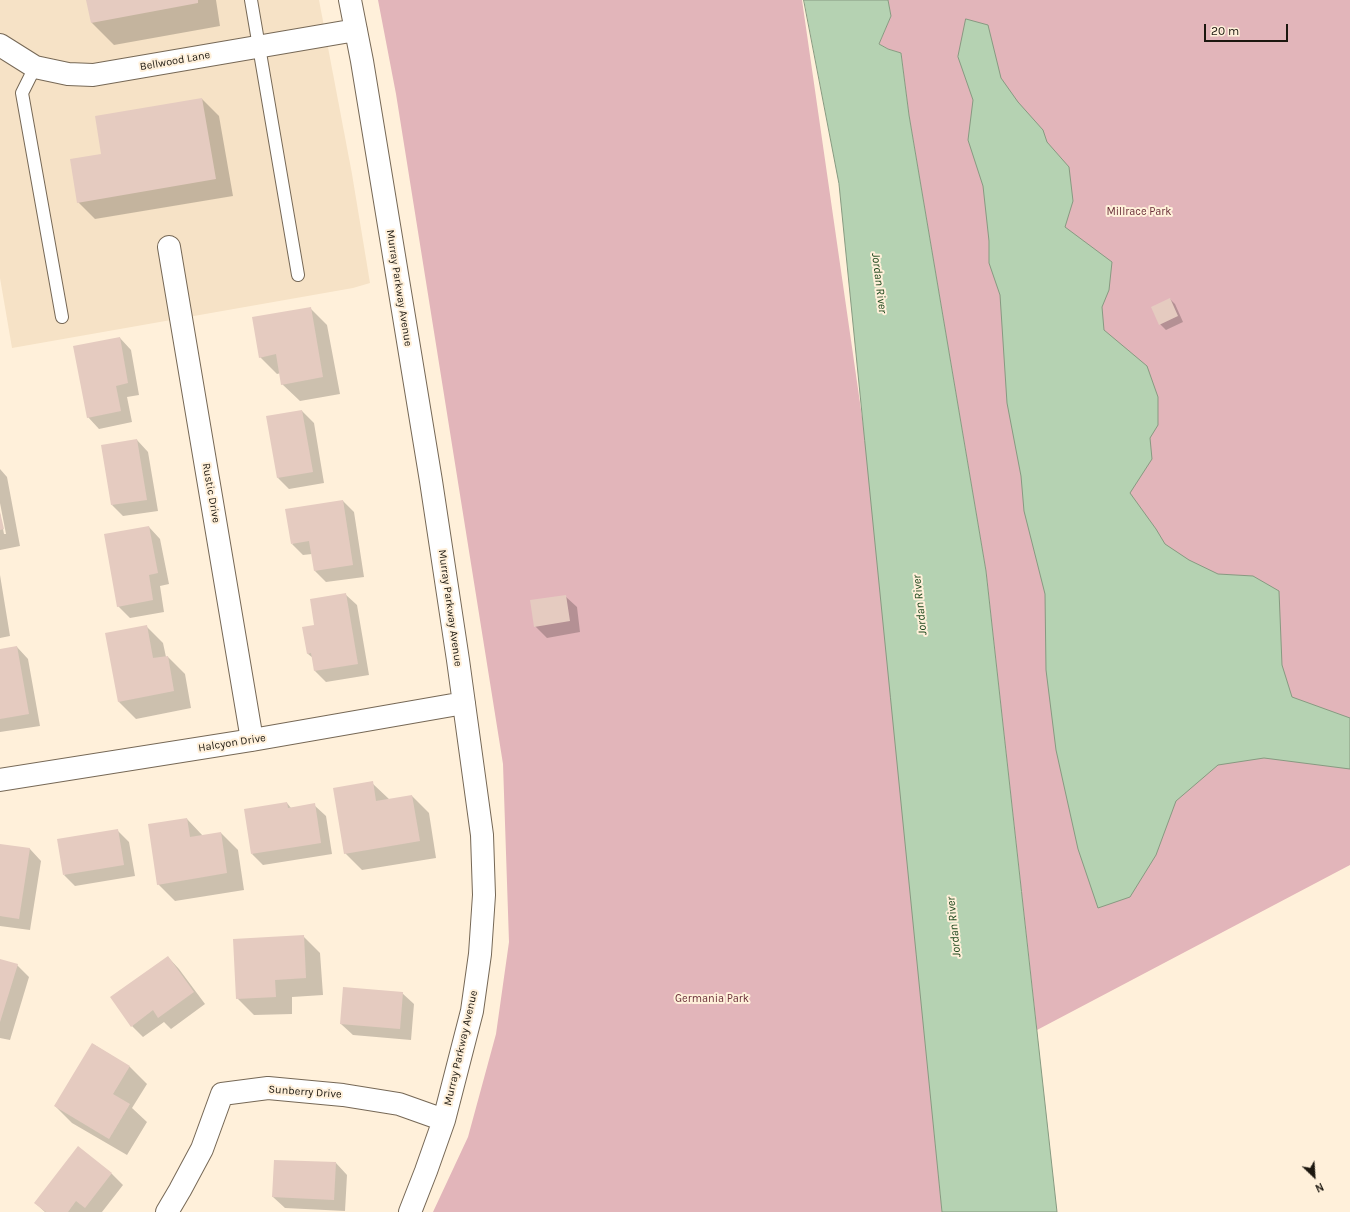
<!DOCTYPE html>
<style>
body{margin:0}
#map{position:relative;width:1350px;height:1212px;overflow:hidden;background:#fff0da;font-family:Karla,sans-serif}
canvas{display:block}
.north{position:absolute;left:1294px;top:1156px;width:40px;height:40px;-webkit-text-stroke:3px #fff0da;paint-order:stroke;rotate:155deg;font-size:11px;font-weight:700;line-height:16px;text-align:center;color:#1c170f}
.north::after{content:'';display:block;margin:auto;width:14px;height:18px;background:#1c170f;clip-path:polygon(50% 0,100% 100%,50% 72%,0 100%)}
.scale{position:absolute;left:1204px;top:24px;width:84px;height:18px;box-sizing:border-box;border:2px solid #1c170f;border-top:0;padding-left:5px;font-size:12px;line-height:14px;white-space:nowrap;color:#1c170f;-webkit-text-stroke:3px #fff0da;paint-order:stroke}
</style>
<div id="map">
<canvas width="1350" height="1212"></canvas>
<div class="north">N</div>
<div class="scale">20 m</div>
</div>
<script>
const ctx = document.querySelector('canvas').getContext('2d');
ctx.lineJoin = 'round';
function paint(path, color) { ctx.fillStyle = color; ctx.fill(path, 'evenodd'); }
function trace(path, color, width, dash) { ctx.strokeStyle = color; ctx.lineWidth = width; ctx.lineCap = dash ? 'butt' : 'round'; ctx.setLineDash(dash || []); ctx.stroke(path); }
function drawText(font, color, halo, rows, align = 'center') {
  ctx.font = font + ' Karla,sans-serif'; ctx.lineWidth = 4; ctx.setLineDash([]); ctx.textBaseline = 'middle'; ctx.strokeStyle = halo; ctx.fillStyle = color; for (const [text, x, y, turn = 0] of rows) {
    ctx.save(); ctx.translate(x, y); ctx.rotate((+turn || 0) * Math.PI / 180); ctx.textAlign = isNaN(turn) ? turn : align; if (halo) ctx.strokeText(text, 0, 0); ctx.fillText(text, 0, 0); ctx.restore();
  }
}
paint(new Path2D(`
 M 0,0 L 319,0 L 352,174 L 370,283 L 353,288 L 12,348 L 0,278 Z`), '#f6e2c6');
paint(new Path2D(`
 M 378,0 L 802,0 L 894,639 L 919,965 L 942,1212 L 433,1212 L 468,1137 L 496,1034 L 509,942 L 503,764 L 396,94 Z
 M 888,0 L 1350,0 L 1350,865 L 1037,1030 L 986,571 L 909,115 L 901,53 L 888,49 L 879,44 L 891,16 Z`), '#e2b5ba');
const water = new Path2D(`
 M 804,0 L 888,0 L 891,16 L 879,44 L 888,49 L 901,53 L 909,115 L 986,571 L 1057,1212 L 942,1212 L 839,184 Z
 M 966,19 L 988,25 L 1001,78 L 1018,102 L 1043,130 L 1047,142 L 1069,167 L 1073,201 L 1065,227 L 1112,262 L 1109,290 L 1102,307 L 1104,330 L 1147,366 L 1158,397 L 1158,425 L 1150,438 L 1152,459 L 1130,493 L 1156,529 L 1165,544 L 1189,560 L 1218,574 L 1253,576 L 1279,591 L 1282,665 L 1292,697 L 1350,718 L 1350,769 L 1264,758 L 1218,765 L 1176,801 L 1156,855 L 1130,897 L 1098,908 L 1078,849 L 1056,750 L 1046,670 L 1045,594 L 1024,511 L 1021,476 L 1007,403 L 1000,295 L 989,263 L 989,241 L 983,186 L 968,140 L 973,100 L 958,57 Z`);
paint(water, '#b5d2b2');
trace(water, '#879a81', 1);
paint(new Path2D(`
 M 87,0 L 216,0 L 220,26 L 114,45 L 92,23 Z
 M 202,99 L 219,116 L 233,196 L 95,219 L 78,202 L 102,155 Z
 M 1170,299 L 1175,304 L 1183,322 L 1166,330 L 1160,324 Z
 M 310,308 L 327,325 L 340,394 L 300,401 L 282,384 L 281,373 L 277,374 L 260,357 Z
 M 120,338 L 131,350 L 139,395 L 127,397 L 132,422 L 99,429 L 88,417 Z
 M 302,411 L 314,423 L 324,483 L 289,489 L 278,478 Z
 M 137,440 L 148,452 L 158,511 L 123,516 L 112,505 Z
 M 0,469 L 7,477 L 20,546 L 0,550 L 0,513 L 4,534 L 6,534 L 0,503 Z
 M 343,501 L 354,512 L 364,577 L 326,582 L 315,571 L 312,554 L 303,555 L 292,544 Z
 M 149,527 L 160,539 L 169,584 L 160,586 L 164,612 L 130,618 L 118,606 Z
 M 0,575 L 10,636 L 0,638 Z
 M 345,594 L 357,605 L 369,675 L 326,682 L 315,671 L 313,658 L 308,654 L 315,625 Z
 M 565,596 L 577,607 L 580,632 L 547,638 L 535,626 Z
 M 146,626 L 163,643 L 166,657 L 168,657 L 185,674 L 191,708 L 136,719 L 119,702 Z
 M 17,647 L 28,659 L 40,726 L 0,732 L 0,650 Z
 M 372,783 L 390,800 L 412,796 L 429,813 L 436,858 L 362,870 L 345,853 Z
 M 287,803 L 291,808 L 314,805 L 326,816 L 332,854 L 263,865 L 252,854 Z
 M 187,819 L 203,836 L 221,833 L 238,850 L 244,890 L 175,901 L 158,884 Z
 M 117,830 L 129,842 L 135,876 L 75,886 L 64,875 Z
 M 0,845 L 30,849 L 41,861 L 30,930 L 0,926 Z
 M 303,936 L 320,953 L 323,995 L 292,997 L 292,1014 L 254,1015 L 237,998 Z
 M 168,957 L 179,969 L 205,1004 L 171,1029 L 164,1022 L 143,1037 L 132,1026 Z
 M 0,960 L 17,965 L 29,977 L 10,1040 L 0,1038 Z
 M 402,993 L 414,1004 L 411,1040 L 353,1035 L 341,1024 Z
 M 93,1044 L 130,1067 L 147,1084 L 132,1108 L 147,1122 L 127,1155 L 72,1123 L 55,1106 Z
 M 78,1148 L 112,1174 L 123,1185 L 102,1212 L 45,1212 L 35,1203 Z
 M 336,1163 L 347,1175 L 345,1211 L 285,1208 L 273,1197 Z`), '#0003');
paint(new Path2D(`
 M 86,0 L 198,0 L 198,3 L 91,23 Z
 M 202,98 L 216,179 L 77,203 L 70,159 L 101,154 L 95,116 Z
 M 1170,298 L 1178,316 L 1159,325 L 1151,307 Z
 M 311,307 L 323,377 L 281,385 L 276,354 L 259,358 L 252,317 Z
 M 120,337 L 128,383 L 116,386 L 121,411 L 87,418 L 73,346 Z
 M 302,410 L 313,472 L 277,478 L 266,416 Z
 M 137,439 L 147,500 L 111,505 L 101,445 Z
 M 343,500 L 353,565 L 314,571 L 309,541 L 291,544 L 285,509 Z
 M 0,512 L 4,529 L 0,530 Z
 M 149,526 L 158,573 L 149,575 L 153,600 L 117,607 L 104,534 Z
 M 346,593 L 358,664 L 314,671 L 311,653 L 307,654 L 302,627 L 314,625 L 310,599 Z
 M 566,595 L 570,621 L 534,627 L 530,600 Z
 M 147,625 L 153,658 L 168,656 L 174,691 L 118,702 L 105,633 Z
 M 17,646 L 29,714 L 0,719 L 0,649 Z
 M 373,781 L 376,801 L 412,795 L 420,841 L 344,854 L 333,788 Z
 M 287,802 L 288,808 L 315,803 L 321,843 L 251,854 L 244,809 Z
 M 187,818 L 190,837 L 221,832 L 227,873 L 157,885 L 148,824 Z
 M 118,829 L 124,865 L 63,875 L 57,839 Z
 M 0,844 L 30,848 L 19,919 L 0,916 Z
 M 304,935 L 306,978 L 275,980 L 276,997 L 236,999 L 233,939 Z
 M 168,956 L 194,992 L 158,1018 L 153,1010 L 131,1027 L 110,997 Z
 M 0,959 L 18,964 L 0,1022 Z
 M 343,987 L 403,992 L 400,1029 L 340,1024 Z
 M 92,1043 L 130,1066 L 113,1094 L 130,1104 L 109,1139 L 54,1106 Z
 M 78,1146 L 112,1173 L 85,1208 L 76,1201 L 68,1212 L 46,1212 L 34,1203 Z
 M 274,1160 L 336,1162 L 334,1200 L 272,1197 Z`), '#e5cbc0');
const service = new Path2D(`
 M 251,0 L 298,275
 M 35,67 L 22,93 L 62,317`);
const minor = new Path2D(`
 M 350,0 L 362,61 L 431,481 L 458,660 L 482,835 L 484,895 L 480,954 L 472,1011 L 444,1120 L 426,1171 L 410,1212
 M 0,45 L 35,67 L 68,74 L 93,75 L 356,30
 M 169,247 L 252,740
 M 0,780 L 252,740 L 464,703
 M 167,1212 L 180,1190 L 202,1149 L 222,1094 L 268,1088 L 343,1095 L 399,1104 L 444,1120`);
trace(service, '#766856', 14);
trace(minor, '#766856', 24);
trace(service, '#fff', 12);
trace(minor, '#fff', 22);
drawText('11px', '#1c170f', '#fff0da', [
 ["Bellwood Lane",175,61,-10],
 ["Murray Parkway Avenue",399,288,81],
 ["Rustic Drive",211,493,80],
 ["Murray Parkway Avenue",450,608,82],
 ["Halcyon Drive",232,743,-9],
 ["Murray Parkway Avenue",461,1048,-77],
 ["Sunberry Drive",305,1092,4]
]);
drawText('11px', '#692f38', '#fff0da', [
 ["Millrace Park",1139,212],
 ["Germania Park",712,999]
]);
drawText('italic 12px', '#1e471c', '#fff0da', [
 ["Jordan River",879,283,83],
 ["Jordan River",920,605,-96],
 ["Jordan River",954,927,-96]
]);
</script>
